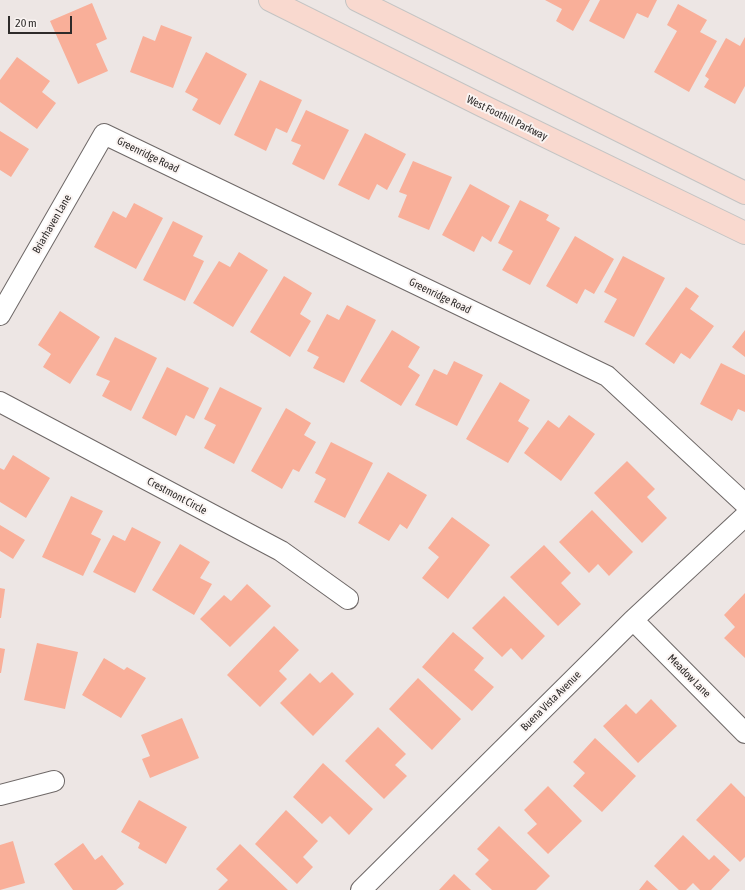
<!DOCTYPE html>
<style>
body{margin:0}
#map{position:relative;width:745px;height:890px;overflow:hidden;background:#ede6e4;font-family:"Asap Condensed",sans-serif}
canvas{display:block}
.scale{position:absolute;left:8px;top:16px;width:64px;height:18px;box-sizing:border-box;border:2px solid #2e2b2a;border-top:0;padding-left:5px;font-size:12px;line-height:14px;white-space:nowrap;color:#2e2b2a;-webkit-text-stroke:3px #faf4f2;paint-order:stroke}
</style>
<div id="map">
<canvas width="745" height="890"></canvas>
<div class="scale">20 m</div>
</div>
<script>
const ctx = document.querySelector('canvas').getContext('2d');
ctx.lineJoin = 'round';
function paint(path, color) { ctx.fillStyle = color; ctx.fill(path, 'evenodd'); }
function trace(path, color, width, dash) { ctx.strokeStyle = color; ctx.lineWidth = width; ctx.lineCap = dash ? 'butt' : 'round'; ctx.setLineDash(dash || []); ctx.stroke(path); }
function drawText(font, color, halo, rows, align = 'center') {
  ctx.font = font + ' "Asap Condensed",sans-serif'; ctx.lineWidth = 4; ctx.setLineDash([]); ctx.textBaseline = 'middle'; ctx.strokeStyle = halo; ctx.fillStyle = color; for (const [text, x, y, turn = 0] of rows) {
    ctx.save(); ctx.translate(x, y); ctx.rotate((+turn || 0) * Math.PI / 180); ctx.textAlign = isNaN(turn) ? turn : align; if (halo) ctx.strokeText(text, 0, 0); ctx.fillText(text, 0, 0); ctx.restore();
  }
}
paint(new Path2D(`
 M 545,0 L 590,0 L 573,31 L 556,21 L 562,9 Z
 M 600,0 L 657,0 L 648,18 L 637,13 L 624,39 L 589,21 Z
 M 92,3 L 107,39 L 96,44 L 108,71 L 78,84 L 50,21 Z
 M 678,4 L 707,20 L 700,32 L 717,41 L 689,92 L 654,72 L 677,31 L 667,25 Z
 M 161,25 L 192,37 L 173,88 L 130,72 L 143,36 L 155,41 Z
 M 745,37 L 745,86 L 735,104 L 704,87 L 709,79 L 705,76 L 726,38 L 740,46 Z
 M 206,52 L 247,74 L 220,125 L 192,110 L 198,99 L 185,92 Z
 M 17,57 L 50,81 L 42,92 L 56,103 L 37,129 L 0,102 L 0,80 Z
 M 260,80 L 302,100 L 287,133 L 276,128 L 266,151 L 234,135 Z
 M 306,110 L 349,130 L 324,180 L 292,164 L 301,145 L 291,141 Z
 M 0,131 L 29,149 L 11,177 L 0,170 Z
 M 365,133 L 406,154 L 387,190 L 377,184 L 369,200 L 338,185 Z
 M 413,161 L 452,177 L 429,230 L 398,217 L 407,195 L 399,192 Z
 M 470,184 L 510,206 L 491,242 L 482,236 L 474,252 L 442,235 Z
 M 520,200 L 549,215 L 546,220 L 560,228 L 530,285 L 502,270 L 513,251 L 498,243 Z
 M 134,203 L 163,218 L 136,269 L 94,247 L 113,211 L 126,218 Z
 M 173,221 L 203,236 L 193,256 L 204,261 L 185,301 L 143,280 Z
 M 575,236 L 614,259 L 594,294 L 585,289 L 577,304 L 546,286 Z
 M 239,252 L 268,270 L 233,327 L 193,303 L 219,261 L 230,267 Z
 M 623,256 L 665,278 L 634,337 L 604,322 L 617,299 L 604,292 Z
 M 284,276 L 312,293 L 300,314 L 311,321 L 290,357 L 250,332 Z
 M 686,287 L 699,296 L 690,309 L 714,326 L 690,359 L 681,353 L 674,364 L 645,344 Z
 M 347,305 L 376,320 L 344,383 L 313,368 L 319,357 L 307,351 L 327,314 L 339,320 Z
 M 60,311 L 100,337 L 70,384 L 43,367 L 51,354 L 38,345 Z
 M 392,330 L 420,347 L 408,367 L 420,375 L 401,406 L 360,381 Z
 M 745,330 L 745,357 L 732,347 Z
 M 115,337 L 157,358 L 131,411 L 102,396 L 110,381 L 96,375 Z
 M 454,361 L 483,375 L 457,426 L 415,405 L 434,369 L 447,375 Z
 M 721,363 L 745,375 L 745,412 L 738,409 L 732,421 L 700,404 Z
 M 167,367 L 209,388 L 194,419 L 186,415 L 176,436 L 142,418 Z
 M 500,382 L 530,400 L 518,421 L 529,428 L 508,463 L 466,439 Z
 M 220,387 L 262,408 L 234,464 L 204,448 L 216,425 L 204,419 Z
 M 286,408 L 311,423 L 304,435 L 316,442 L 299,472 L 293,469 L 282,489 L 251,471 Z
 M 569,415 L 595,434 L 561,481 L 524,453 L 548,420 L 559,428 Z
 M 331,442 L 373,463 L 345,518 L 314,502 L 326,479 L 315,473 Z
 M 13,455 L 50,478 L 26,518 L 0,502 L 0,468 L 4,470 Z
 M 627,461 L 655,489 L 647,497 L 667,518 L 642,543 L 594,493 Z
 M 388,472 L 427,495 L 407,529 L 400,524 L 389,541 L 358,523 Z
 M 71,496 L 103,511 L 91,534 L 101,539 L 83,576 L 42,557 Z
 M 592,510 L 633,552 L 609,576 L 598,564 L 589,573 L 559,542 Z
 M 452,517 L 490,545 L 448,599 L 422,578 L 439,557 L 428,548 Z
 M 0,525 L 25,540 L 13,559 L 0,551 Z
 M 132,527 L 161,542 L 135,593 L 93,572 L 113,535 L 125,541 Z
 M 180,544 L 210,562 L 200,578 L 212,584 L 194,615 L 152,590 Z
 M 544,545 L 571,573 L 561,583 L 581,604 L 558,626 L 510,577 Z
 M 247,584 L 271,606 L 230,647 L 200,619 L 224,595 L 231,601 Z
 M 0,588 L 5,589 L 1,618 L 0,618 Z
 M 745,593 L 745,658 L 724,638 L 735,627 L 724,615 Z
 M 504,596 L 545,636 L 522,660 L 511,648 L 502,657 L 472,628 Z
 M 274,626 L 299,650 L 279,671 L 287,679 L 260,707 L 227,675 Z
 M 453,632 L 484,658 L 474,670 L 494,687 L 472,711 L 422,667 Z
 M 37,643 L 78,652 L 65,709 L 24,700 Z
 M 0,648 L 5,649 L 1,673 L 0,673 Z
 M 104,658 L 124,670 L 127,667 L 146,678 L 121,718 L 82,695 Z
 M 332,672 L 354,694 L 313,736 L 280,703 L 310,673 L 320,683 Z
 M 418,678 L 461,719 L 432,750 L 389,709 Z
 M 651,699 L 677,726 L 638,763 L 603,726 L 626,704 L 636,714 Z
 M 182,718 L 199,758 L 150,778 L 142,759 L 150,756 L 141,735 Z
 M 378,727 L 406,754 L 395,765 L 407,776 L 384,799 L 345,761 Z
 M 595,738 L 636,776 L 602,812 L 573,786 L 585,773 L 573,762 Z
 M 323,763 L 373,809 L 349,835 L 330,816 L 322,824 L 293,797 Z
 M 731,783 L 745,797 L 745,857 L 740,862 L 696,820 Z
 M 548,786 L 582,821 L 548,854 L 527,833 L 537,824 L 524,810 Z
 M 139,800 L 187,827 L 166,864 L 138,848 L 140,843 L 121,832 Z
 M 286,810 L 318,841 L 303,857 L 313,867 L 297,884 L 255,844 Z
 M 499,826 L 550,876 L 536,890 L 492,890 L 475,874 L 489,860 L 477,849 Z
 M 683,835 L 709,860 L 714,855 L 730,870 L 711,890 L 700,890 L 693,883 L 686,890 L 679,890 L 654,866 Z
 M 13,841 L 25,883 L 0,890 L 0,845 Z
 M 83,843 L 95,860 L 102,855 L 124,884 L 116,890 L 73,890 L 54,864 Z
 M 240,844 L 288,890 L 218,890 L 228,880 L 216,869 Z
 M 454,874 L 471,890 L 439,890 Z
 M 647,880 L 658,890 L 639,890 Z`), '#f9af99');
const minor = new Path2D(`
 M 0,315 L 104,134 L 607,376 L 745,504
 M 0,402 L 281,551 L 348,599
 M 633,620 L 745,733
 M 0,795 L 54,781
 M 361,890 L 633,620 L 745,516`);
const major = new Path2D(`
 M 270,0 L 483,106 L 745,233
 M 357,0 L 745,193`);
trace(minor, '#6e6867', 22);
trace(major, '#c4c4c3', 24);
trace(minor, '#fff', 20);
trace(major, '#f9d9cf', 22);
drawText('11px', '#2e2b2a', '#faf4f2', [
 ["West Foothill Parkway",507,118,26],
 ["Greenridge Road",148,155,26],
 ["Briarhaven Lane",52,224,-60],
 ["Greenridge Road",440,296,26],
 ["Crestmont Circle",177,496,28],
 ["Meadow Lane",689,676,45],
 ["Buena Vista Avenue",551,701,-45]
]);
</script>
